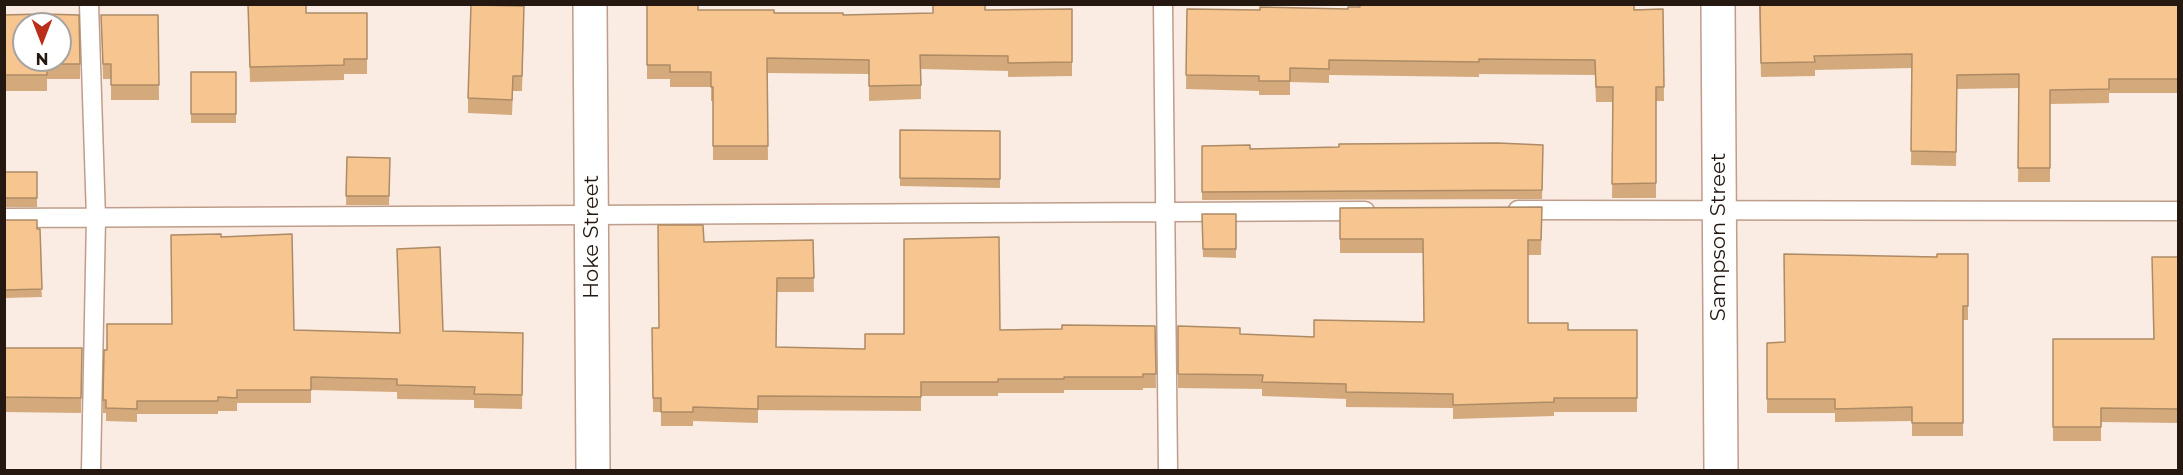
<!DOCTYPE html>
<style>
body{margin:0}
#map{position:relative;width:2183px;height:475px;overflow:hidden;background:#faebe3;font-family:Montserrat,sans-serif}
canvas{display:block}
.frame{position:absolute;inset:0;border:6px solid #241811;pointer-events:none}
.north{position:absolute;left:12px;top:12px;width:60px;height:60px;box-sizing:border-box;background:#fff;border:2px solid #a7a3a0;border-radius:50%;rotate:180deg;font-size:16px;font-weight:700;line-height:24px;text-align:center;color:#241811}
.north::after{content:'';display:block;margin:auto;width:21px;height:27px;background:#bb2f19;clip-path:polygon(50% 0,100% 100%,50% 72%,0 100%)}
</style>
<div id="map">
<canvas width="2183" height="475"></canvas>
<div class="frame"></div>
<div class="north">N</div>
</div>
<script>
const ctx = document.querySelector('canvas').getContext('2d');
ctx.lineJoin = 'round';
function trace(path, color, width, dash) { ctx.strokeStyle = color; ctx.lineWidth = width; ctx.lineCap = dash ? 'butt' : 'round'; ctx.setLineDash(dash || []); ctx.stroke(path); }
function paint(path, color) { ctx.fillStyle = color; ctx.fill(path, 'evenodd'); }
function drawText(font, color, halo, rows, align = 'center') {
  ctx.font = font + ' Montserrat,sans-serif'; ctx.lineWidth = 6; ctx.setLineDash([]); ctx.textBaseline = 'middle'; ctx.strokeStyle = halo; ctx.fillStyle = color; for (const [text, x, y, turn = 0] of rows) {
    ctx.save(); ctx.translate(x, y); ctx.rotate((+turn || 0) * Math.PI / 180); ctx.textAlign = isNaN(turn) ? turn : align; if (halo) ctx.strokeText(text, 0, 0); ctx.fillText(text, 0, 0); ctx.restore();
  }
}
const service = new Path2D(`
 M 89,4 L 96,218 L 91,470
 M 1163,4 L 1168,470
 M 1518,210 L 2178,211
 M 4,218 L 1365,211`);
const minor = new Path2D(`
 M 590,4 L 593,470
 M 1718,4 L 1721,470`);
trace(service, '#be9d8a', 21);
trace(minor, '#be9d8a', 36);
trace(service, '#fff', 18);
trace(minor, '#fff', 33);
paint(new Path2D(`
 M 248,4 L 306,13 L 367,13 L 367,74 L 344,74 L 344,80 L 250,82 Z
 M 647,4 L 698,10 L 843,15 L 933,13 L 985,10 L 1072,9 L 1072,76 L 1008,77 L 1008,71 L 921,69 L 921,99 L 869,101 L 869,74 L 767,73 L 768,160 L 713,160 L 713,101 L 711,101 L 711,87 L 670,87 L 670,79 L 647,79 Z
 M 1759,4 L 2178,4 L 2178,93 L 2109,93 L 2109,103 L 2050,104 L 2050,182 L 2018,182 L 2019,88 L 1957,89 L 1956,166 L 1911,165 L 1912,68 L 1815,70 L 1815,76 L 1761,77 Z
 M 1187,9 L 1260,10 L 1348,9 L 1663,9 L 1664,101 L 1656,101 L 1656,198 L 1612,198 L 1613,102 L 1596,102 L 1595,75 L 1479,74 L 1479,77 L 1329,75 L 1329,83 L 1290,82 L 1290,95 L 1259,95 L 1259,91 L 1186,89 Z
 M 4,15 L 80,64 L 80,79 L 47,79 L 47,91 L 4,91 Z
 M 101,15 L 158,15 L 159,100 L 111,100 L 111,79 L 103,79 Z
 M 524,21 L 522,91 L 513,91 L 512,115 L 468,113 L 468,98 Z
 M 191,72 L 236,72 L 236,123 L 191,123 Z
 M 900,130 L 1000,131 L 1000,188 L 900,186 Z
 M 1543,145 L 1542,199 L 1202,200 L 1202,146 L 1250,149 Z
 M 347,157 L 390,158 L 389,205 L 346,205 Z
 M 4,172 L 37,172 L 37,207 L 4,207 Z
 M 1542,207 L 1541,255 L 1528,255 L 1528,323 L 1568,330 L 1637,330 L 1637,412 L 1554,412 L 1554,416 L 1453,419 L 1453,408 L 1346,407 L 1346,399 L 1262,396 L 1262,389 L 1178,388 L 1178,326 L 1240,334 L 1314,337 L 1424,322 L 1423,253 L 1340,253 L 1340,208 Z
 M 1202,214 L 1236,214 L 1236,258 L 1203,257 Z
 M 4,220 L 37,229 L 42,297 L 4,298 Z
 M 221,237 L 294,330 L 400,333 L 397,249 L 443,331 L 523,333 L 522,409 L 474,408 L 474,400 L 397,399 L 397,392 L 311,390 L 311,403 L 237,403 L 237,411 L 218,411 L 218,414 L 137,414 L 137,422 L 106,421 L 106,413 L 103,413 L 103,400 L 107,350 L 171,324 Z
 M 813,240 L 814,292 L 777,292 L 776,347 L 865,349 L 904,334 L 1000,330 L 1062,329 L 1155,326 L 1156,388 L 1143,388 L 1143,390 L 1064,390 L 1064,393 L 998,393 L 998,396 L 921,396 L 921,411 L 758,410 L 758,423 L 693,421 L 693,426 L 661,426 L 661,412 L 653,412 L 652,328 L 659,328 L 704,242 Z
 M 1968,254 L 1968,320 L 1963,320 L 1963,436 L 1912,436 L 1912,421 L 1835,422 L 1835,413 L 1767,413 L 1767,343 L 1785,342 L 1937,257 Z
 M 2178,257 L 2178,423 L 2101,422 L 2101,441 L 2053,441 L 2053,339 L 2153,339 Z
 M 4,348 L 82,348 L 81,413 L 4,412 Z`), '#d4aa7c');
const building = new Path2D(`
 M 248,4 L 306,4 L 306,13 L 367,13 L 367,59 L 344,59 L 344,65 L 250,67 Z
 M 647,4 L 698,4 L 698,10 L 774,10 L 774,13 L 843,13 L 843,15 L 933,13 L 933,4 L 985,4 L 985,10 L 1072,9 L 1072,62 L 1008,63 L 1008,56 L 920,55 L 921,85 L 869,86 L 869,60 L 767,58 L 768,146 L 713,146 L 713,87 L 711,87 L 711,72 L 670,72 L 670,65 L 647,65 Z
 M 1360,4 L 1634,4 L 1634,10 L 1663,9 L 1664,87 L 1656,87 L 1656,183 L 1612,184 L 1613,87 L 1596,87 L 1595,60 L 1479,59 L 1479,62 L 1329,60 L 1329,69 L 1290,68 L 1290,81 L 1259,81 L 1259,76 L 1186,75 L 1187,9 L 1260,10 L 1260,7 L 1348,9 L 1348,7 L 1360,7 Z
 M 1760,4 L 2178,4 L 2178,79 L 2109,79 L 2109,89 L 2050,90 L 2050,168 L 2018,168 L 2019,74 L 1957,75 L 1956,152 L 1911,151 L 1912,54 L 1814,56 L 1815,62 L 1761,63 Z
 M 471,5 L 524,6 L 522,76 L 513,76 L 512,100 L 468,98 Z
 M 42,14 L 79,15 L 80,64 L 47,64 L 47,75 L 4,75 L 4,15 ZM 24,24 L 60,24 L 60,60 L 24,60 Z
 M 101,15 L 158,15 L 159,85 L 111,85 L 111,64 L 103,64 Z
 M 191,72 L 236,72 L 236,114 L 191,114 Z
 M 900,130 L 1000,131 L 1000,179 L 900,178 Z
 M 1498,143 L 1543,145 L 1542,190 L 1202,192 L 1202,146 L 1250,145 L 1250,149 L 1339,147 L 1339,144 Z
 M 347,157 L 390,158 L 389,196 L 346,196 Z
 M 4,172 L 37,172 L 37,198 L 4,198 Z
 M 1542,207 L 1541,240 L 1528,240 L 1528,323 L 1568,323 L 1568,330 L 1637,330 L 1637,398 L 1554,398 L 1554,402 L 1453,405 L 1453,394 L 1346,392 L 1346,384 L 1262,382 L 1263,375 L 1178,374 L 1178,326 L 1240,328 L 1240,334 L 1314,337 L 1314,320 L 1424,322 L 1423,239 L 1340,239 L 1340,208 Z
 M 1202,214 L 1236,214 L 1236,249 L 1203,249 Z
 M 4,220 L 37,220 L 37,229 L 40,229 L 42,289 L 4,290 Z
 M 658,225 L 703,225 L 704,242 L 813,240 L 814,278 L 777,278 L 776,347 L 865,349 L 865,334 L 904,334 L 904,239 L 999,237 L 1000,330 L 1062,329 L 1062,325 L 1155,326 L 1156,374 L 1143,374 L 1143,377 L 1064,377 L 1064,379 L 998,379 L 998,382 L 921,382 L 921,397 L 758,396 L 758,409 L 693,407 L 693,412 L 661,412 L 661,398 L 653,398 L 652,328 L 659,328 Z
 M 221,234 L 221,237 L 292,234 L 294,330 L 400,333 L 397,249 L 440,247 L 443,331 L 523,333 L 522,395 L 474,394 L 475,387 L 397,385 L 397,379 L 311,377 L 311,390 L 237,390 L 237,398 L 218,397 L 218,401 L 137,401 L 137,409 L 106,408 L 106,400 L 103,400 L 104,350 L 107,350 L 107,324 L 172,324 L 171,235 Z
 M 1784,254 L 1937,257 L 1937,254 L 1968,254 L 1968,306 L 1963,306 L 1963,423 L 1912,423 L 1912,407 L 1835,409 L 1835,399 L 1767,399 L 1767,343 L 1785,342 Z
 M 2152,257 L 2178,257 L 2178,409 L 2101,408 L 2101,427 L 2053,427 L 2053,339 L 2154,339 Z
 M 4,348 L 82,348 L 81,398 L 4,397 Z`);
paint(building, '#f7c690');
trace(building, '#ad8b65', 1.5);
drawText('21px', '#241811', '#fff', [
 ["Hoke Street",592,237,-90],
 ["Sampson Street",1719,237,-90]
]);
</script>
